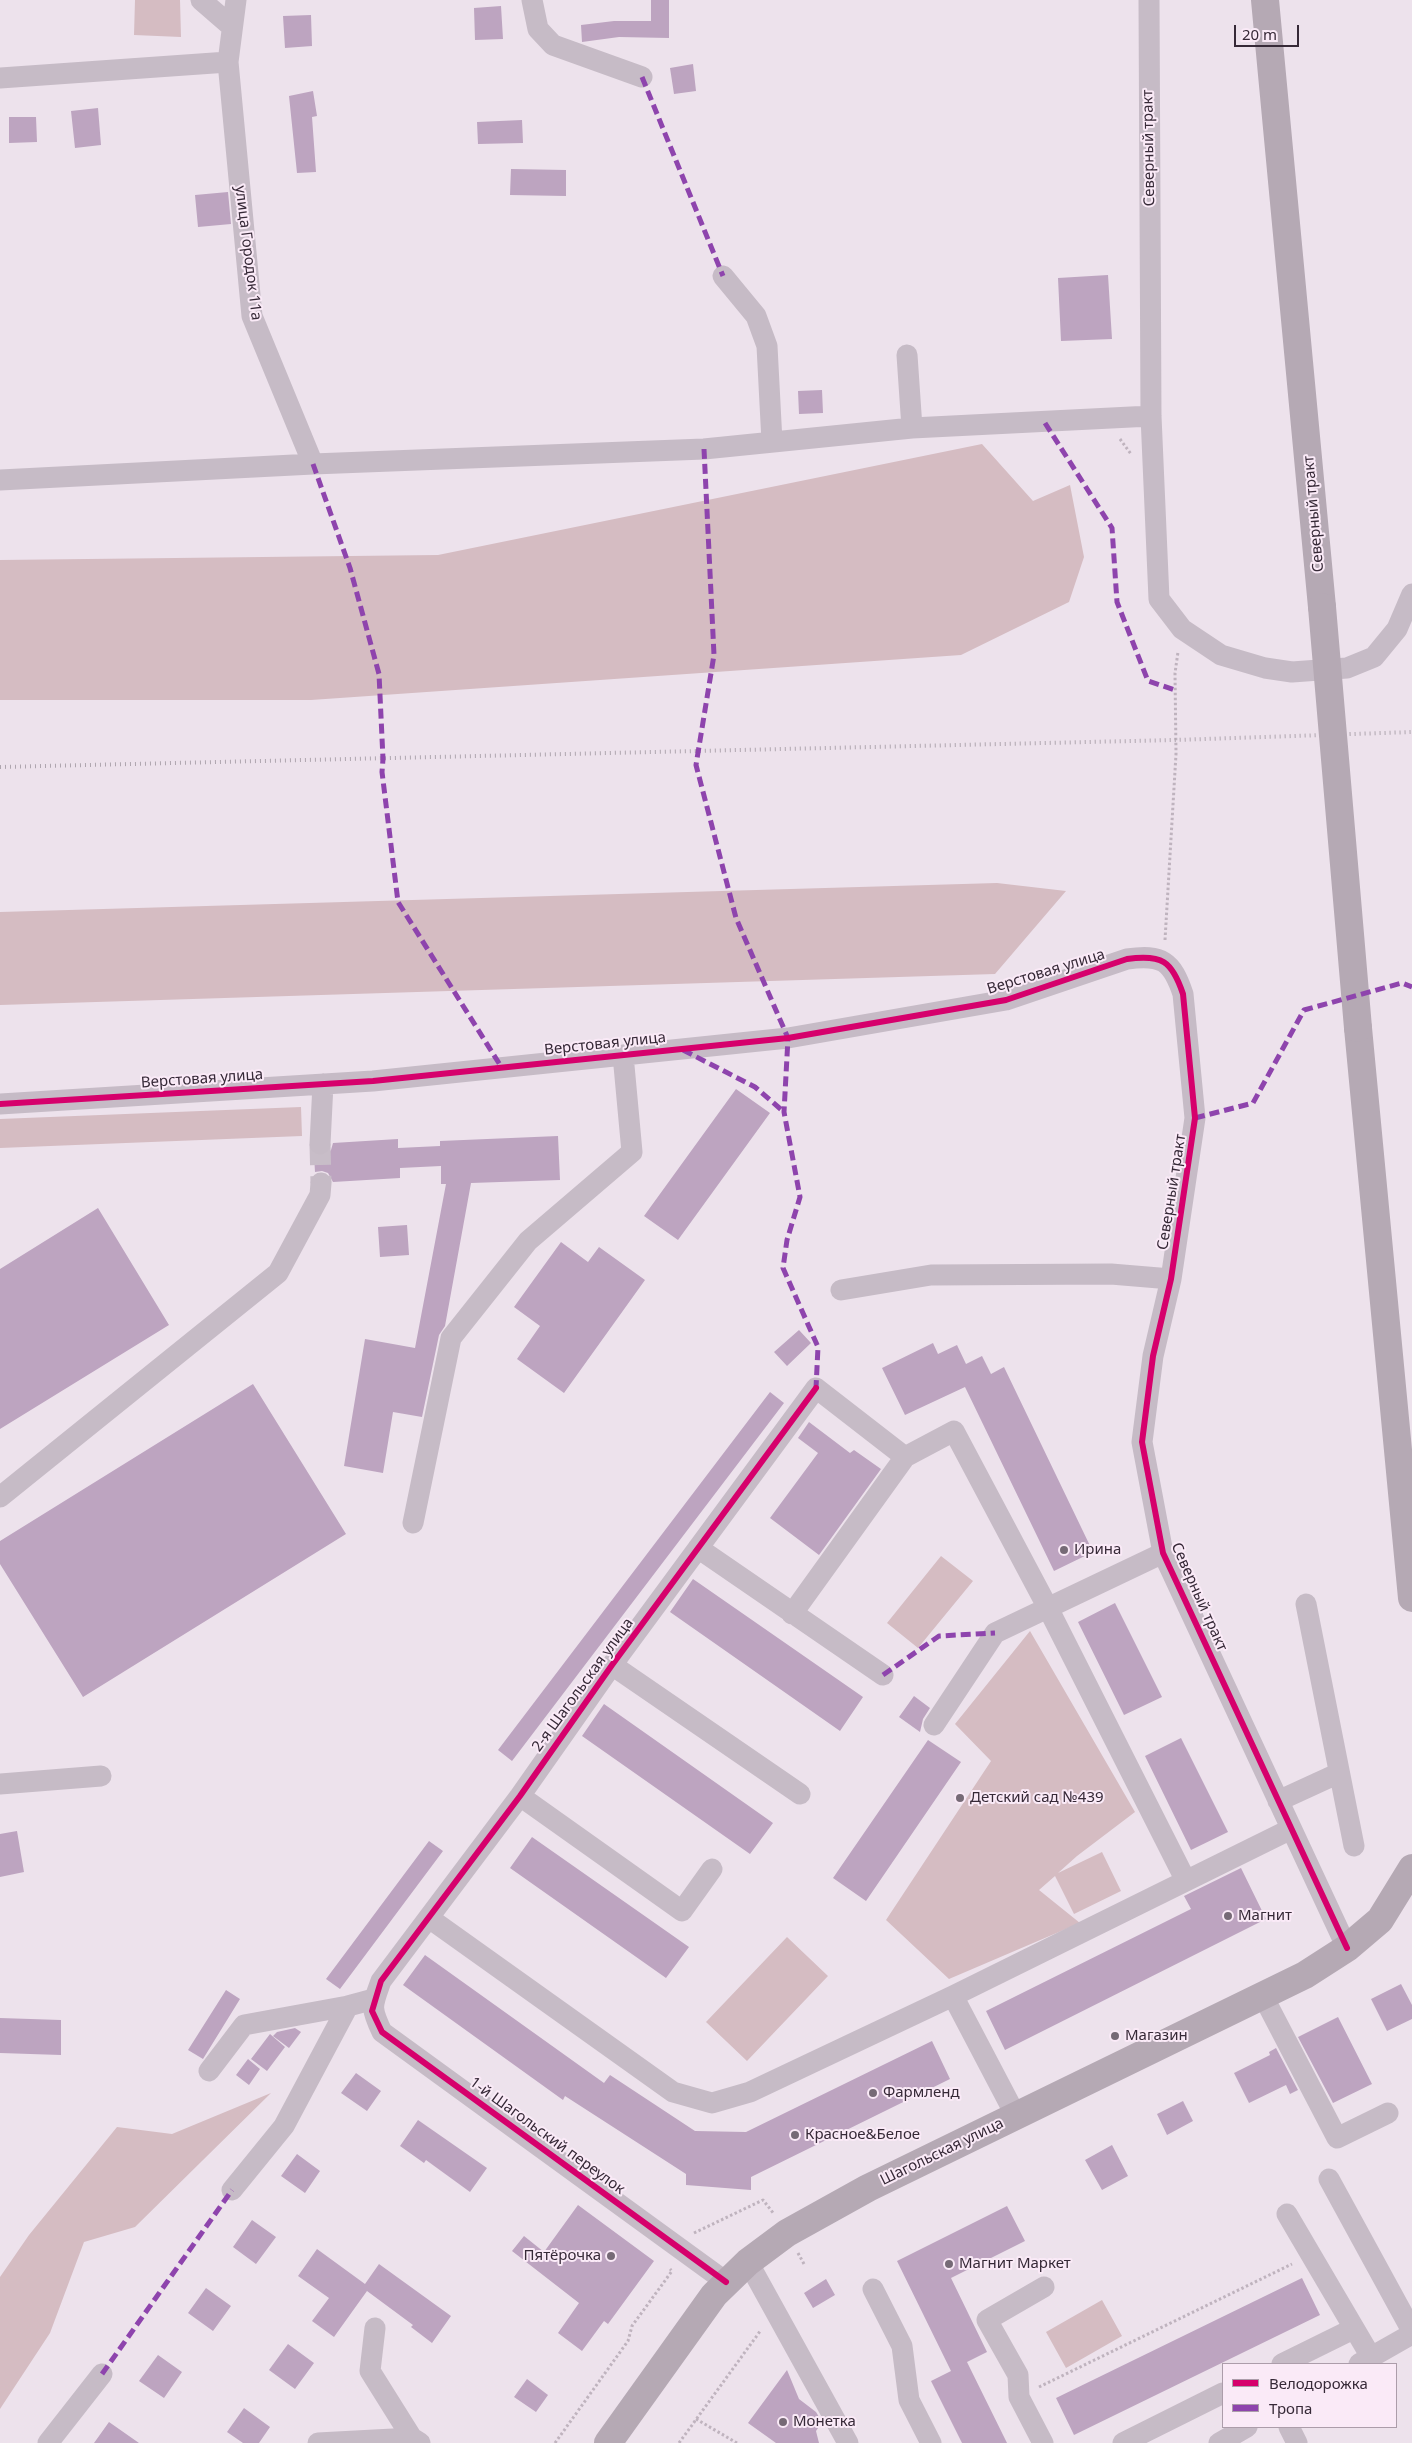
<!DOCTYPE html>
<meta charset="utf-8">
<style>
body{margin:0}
#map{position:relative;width:1412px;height:2443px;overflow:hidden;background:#ede2ec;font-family:"Noto Sans",sans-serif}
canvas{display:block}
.legend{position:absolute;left:1222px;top:2363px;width:175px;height:65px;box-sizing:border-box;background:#faeaf7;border:1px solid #ac9daa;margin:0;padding:6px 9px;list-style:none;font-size:15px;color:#362937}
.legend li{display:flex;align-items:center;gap:10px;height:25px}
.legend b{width:25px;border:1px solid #ac9daa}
.scale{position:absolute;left:1234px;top:25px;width:65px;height:22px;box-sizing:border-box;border:2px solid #362937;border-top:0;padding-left:6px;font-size:15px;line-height:18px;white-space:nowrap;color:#362937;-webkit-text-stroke:4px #faeaf7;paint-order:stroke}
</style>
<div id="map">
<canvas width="1412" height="2443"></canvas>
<ul class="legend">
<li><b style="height:6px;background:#d6006c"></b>Велодорожка</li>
<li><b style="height:6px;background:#8e44ad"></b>Тропа</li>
</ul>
<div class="scale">20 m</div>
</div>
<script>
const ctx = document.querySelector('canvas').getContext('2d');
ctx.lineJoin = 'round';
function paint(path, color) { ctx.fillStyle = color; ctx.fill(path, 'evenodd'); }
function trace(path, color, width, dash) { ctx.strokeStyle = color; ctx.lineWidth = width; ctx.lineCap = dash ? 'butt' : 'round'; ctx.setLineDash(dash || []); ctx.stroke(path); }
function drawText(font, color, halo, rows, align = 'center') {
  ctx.font = font + ' "Noto Sans",sans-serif'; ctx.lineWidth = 4; ctx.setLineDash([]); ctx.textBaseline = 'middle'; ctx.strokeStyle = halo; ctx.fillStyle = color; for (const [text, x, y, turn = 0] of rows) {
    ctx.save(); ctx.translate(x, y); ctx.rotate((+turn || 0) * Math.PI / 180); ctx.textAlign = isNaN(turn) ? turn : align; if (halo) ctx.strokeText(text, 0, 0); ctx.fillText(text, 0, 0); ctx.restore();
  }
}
paint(new Path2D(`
 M 135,0 L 180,0 L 181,37 L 134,35 Z
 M 982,444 L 1033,501 L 1070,485 L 1084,557 L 1069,602 L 961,655 L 311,700 L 0,700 L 0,560 L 438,555 Z
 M 997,883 L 1066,891 L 995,974 L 0,1005 L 0,912 Z
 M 301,1107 L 302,1136 L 0,1148 L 0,1119 Z
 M 941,1556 L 973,1581 L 918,1648 L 887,1623 Z
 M 1030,1631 L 1135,1812 L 1077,1856 L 1058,1873 L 1102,1852 L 1121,1891 L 1074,1914 L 1055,1876 L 1039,1890 L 1080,1923 L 949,1979 L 886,1920 L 991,1761 L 955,1724 Z
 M 787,1937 L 828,1976 L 747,2061 L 706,2022 Z
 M 271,2093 L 135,2227 L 84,2242 L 50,2333 L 0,2409 L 0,2277 L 29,2235 L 117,2127 L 172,2134 Z
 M 1102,2300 L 1122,2336 L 1066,2368 L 1046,2332 Z`), '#d5bcc2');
paint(new Path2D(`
 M 651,0 L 669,0 L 669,38 L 619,37 L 582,42 L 581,25 L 614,21 L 651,21 Z
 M 501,6 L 503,39 L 475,40 L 474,8 Z
 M 311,15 L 312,46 L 285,48 L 283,16 Z
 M 693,64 L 696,91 L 674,94 L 670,68 Z
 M 313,91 L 317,116 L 312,117 L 316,172 L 297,173 L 289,96 Z
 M 98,108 L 101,145 L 75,148 L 71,111 Z
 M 9,117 L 36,117 L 37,142 L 9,143 Z
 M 522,120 L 523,143 L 478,144 L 477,122 Z
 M 511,169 L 566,170 L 566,196 L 510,195 Z
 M 228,192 L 231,224 L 198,227 L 195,195 Z
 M 1108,275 L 1112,339 L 1061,341 L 1058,278 Z
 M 822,390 L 823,413 L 799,414 L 798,391 Z
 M 736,1089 L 770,1113 L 678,1240 L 644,1216 Z
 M 558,1136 L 560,1180 L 471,1183 L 445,1326 L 439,1335 L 422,1417 L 393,1412 L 383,1473 L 344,1466 L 365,1339 L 415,1348 L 446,1184 L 441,1184 L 441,1166 L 400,1168 L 400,1178 L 333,1182 L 328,1173 L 322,1171 L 315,1172 L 314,1155 L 326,1155 L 331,1150 L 333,1143 L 398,1139 L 398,1148 L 440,1146 L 440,1141 Z
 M 98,1208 L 169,1325 L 0,1429 L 0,1269 Z
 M 407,1225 L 409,1255 L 380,1257 L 378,1227 Z
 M 561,1242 L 588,1262 L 599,1247 L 645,1280 L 564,1393 L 517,1359 L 540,1326 L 514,1307 Z
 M 799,1330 L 811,1343 L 787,1366 L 774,1352 Z
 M 933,1343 L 938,1354 L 957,1345 L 966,1364 L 982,1356 L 991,1374 L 1004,1367 L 1093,1552 L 1054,1571 L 965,1387 L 905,1415 L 882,1368 Z
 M 253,1384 L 346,1534 L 83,1697 L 0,1564 L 0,1541 Z
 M 770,1392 L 784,1403 L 512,1761 L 498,1750 Z
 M 809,1422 L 850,1453 L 854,1450 L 881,1469 L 819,1555 L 770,1518 L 818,1453 L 798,1438 Z
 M 693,1579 L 863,1697 L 840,1731 L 670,1612 Z
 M 1115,1603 L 1162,1697 L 1124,1715 L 1078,1622 Z
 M 914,1696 L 930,1708 L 923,1719 L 920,1732 L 899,1717 Z
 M 604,1704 L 773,1823 L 750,1854 L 582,1736 Z
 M 1181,1738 L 1228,1832 L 1191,1850 L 1145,1756 Z
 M 928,1740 L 961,1762 L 866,1901 L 833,1878 Z
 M 17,1831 L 24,1872 L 0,1877 L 0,1834 Z
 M 532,1837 L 689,1947 L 666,1978 L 510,1868 Z
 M 429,1841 L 443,1851 L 340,1989 L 326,1979 Z
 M 1241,1868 L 1266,1919 L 1005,2050 L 986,2011 L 1191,1909 L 1184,1896 Z
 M 425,1955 L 604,2083 L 610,2075 L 695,2131 L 746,2132 L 932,2041 L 950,2079 L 751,2177 L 751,2190 L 686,2185 L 686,2174 L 565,2096 L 563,2100 L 403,1985 Z
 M 1401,1984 L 1412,2005 L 1412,2019 L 1387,2031 L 1371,1999 Z
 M 226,1990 L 240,1999 L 203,2059 L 188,2050 Z
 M 1338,2017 L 1372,2084 L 1333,2103 L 1298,2037 Z
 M 0,2018 L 61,2020 L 61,2055 L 0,2053 Z
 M 295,2028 L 301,2032 L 289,2048 L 273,2036 L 277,2032 Z
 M 270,2034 L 285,2047 L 267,2071 L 251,2059 Z
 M 1276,2048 L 1298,2090 L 1290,2094 L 1286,2085 L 1249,2103 L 1234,2073 L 1270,2055 L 1269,2052 Z
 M 248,2059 L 260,2069 L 249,2085 L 236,2075 Z
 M 356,2073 L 381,2091 L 367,2111 L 341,2093 Z
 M 1183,2101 L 1193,2121 L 1167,2135 L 1157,2114 Z
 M 418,2120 L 487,2168 L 470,2192 L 426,2160 L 424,2163 L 400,2146 Z
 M 1112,2145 L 1128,2176 L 1102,2190 L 1085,2160 Z
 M 297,2154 L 320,2171 L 305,2193 L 281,2176 Z
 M 578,2205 L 654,2261 L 608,2324 L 604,2321 L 582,2351 L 558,2333 L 579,2303 L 512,2251 L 524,2236 L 544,2252 Z
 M 1007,2206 L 1025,2241 L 951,2278 L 987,2352 L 967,2362 L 1007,2443 L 962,2443 L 931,2381 L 951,2371 L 897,2261 Z
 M 252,2220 L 276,2237 L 256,2264 L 233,2247 Z
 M 317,2249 L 365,2284 L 379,2264 L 451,2316 L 432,2343 L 411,2327 L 413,2325 L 367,2291 L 334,2337 L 312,2321 L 329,2298 L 298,2276 Z
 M 1302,2278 L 1320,2315 L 1074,2435 L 1056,2398 Z
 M 826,2279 L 835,2295 L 813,2308 L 804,2293 Z
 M 206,2288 L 231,2306 L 213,2331 L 188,2313 Z
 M 288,2344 L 314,2363 L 295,2389 L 269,2370 Z
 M 158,2355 L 182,2372 L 164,2398 L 139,2381 Z
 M 787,2370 L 799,2399 L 816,2412 L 822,2422 L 816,2431 L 819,2443 L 776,2443 L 748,2423 Z
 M 527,2379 L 548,2395 L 536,2412 L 514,2397 Z
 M 244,2408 L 270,2427 L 259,2443 L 243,2443 L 227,2432 Z
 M 109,2422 L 139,2443 L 94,2443 Z`), '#bda4c0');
trace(new Path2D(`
 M 320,1144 L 321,1183`), '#c8bdc8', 21, [21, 11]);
trace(new Path2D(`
 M 1120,439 L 1131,454
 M 1165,940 L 1176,754 L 1175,673 L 1178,652
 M 694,2233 L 763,2200 L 774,2214
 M 798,2253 L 804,2264
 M 1039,2387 L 1292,2264
 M 696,2419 L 737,2443
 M 555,2443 L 628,2341 L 632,2326 L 672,2271 L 670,2269
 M 679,2443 L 761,2330`), '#bfb3be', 3, [2.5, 2.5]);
trace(new Path2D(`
 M 201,0 L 231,26
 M 236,0 L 228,62 L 252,316 L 313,464
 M 532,0 L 538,29 L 553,45 L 642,77
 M 1149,0 L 1151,416 L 1159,599 L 1182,629 L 1221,655 L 1265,668 L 1292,672 L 1347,668 L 1374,657 L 1397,629 L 1412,594
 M 0,78 L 228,62
 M 723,276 L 756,316 L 767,346 L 772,442
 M 907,355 L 912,428
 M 0,480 L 313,464 L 704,449 L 912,428 L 1151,416
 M 0,1104 L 373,1081 L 788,1038 L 1006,1000 L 1127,959 C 1162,954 1172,961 1183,994 L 1195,1118 L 1171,1279 L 1153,1356 L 1142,1442 L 1163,1553 L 1347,1948
 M 320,1144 L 323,1084
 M 841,1290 L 931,1275 L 1111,1274 L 1171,1279
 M 0,1497 L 278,1273 L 320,1195 L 321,1183
 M 413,1523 L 451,1338 L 528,1241 L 632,1152 L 623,1055
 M 698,1548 L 883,1675
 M 1306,1604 L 1354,1846
 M 792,1614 L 905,1457 L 954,1431 L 1048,1608 L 1186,1881
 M 612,1665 L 800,1794
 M 934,1725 L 995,1633 L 1163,1553
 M 0,1784 L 101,1776
 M 520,1796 L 682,1911 L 712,1869
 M 1278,1801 L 1339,1773
 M 429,1918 L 673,2092 L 712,2103 L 750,2092 L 953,1996 L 1291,1829
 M 953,1996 L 1016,2116
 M 1263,1996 L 1337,2138 L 1388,2113
 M 209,2071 L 244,2025 L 348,2006
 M 1329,2179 L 1412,2331
 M 232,2190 L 284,2126 L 348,2006 L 374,1999
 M 1287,2214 L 1371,2357
 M 748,2262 L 848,2443
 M 726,2282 L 382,2032 C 370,2007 372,2006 381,1981 L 520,1796 L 612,1665 L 816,1388 L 905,1457
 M 873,2289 L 902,2346 L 909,2400 L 931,2443
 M 375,2328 L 370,2371 L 412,2438 L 420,2443
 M 1282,2364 L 1353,2329
 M 1359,2364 L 1412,2334
 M 1289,2427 L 1297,2443
 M 48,2443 L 102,2374
 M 318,2443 L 412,2438
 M 1043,2443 L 1019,2397 L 1018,2375 L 987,2320 L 1044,2287
 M 1123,2443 L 1223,2393
 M 1219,2443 L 1247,2427`), '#c6bbc6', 21);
trace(new Path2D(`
 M 1265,0 L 1322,607
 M 1358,1028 L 1412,1598
 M 608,2443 L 714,2295 L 748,2262 L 787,2233 L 868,2188 L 1305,1975 L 1347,1948 L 1380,1920 L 1412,1868`), '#b5a9b4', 28);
trace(new Path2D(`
 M 0,767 L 1175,740 L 1412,732`), '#aea5ae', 4, [1, 4]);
trace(new Path2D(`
 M 1322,607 L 1358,1028`), '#b5a9b4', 28);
trace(new Path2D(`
 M 642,77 L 723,276
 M 1045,423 L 1112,528 L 1117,602 L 1148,681 L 1175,690
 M 704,449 L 714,655 L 696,765 L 736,918 L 788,1038 L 784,1112 L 800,1197 L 787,1240 L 783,1268 L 818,1347 L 816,1388
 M 313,464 L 350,568 L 379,674 L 383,759 L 382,772 L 398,902 L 502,1068
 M 683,1050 L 755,1087 L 784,1112
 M 1195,1118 L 1253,1103 L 1304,1010 L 1402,983 L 1412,987
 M 883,1675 L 939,1636 L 995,1633
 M 102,2374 L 232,2190`), '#8e44ad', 5, [10, 5]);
trace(new Path2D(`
 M 0,1104 L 373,1081 L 788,1038 L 1006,1000 L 1127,959 C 1162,954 1172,961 1183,994 L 1195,1118 L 1171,1279 L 1153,1356 L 1142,1442 L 1163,1553 L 1347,1948
 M 726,2282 L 382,2032 L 372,2011 L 381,1981 L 520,1796 L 612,1665 L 816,1388`), '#d6006c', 6);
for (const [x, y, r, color] of [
 [1064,1550,5,"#766a76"],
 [960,1798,5,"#766a76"],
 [1228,1916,5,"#766a76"],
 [1115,2036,5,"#766a76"],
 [873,2093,5,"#766a76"],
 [795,2135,5,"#766a76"],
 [611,2256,5,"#766a76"],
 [949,2264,5,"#766a76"],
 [783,2422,5,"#766a76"]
]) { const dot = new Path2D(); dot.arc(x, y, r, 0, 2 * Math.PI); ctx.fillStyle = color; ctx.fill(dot); trace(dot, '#faeaf7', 2); }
drawText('15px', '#362937', '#faeaf7', [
 ["Северный тракт",1149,148,-91],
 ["улица Городок 11а",248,253,83],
 ["Северный тракт",1314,514,-95],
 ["Верстовая улица",1046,972,-17],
 ["Верстовая улица",605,1044,-6],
 ["Верстовая улица",202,1079,-4],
 ["Северный тракт",1172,1192,-81],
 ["Северный тракт",1199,1597,66],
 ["2-я Шагольская улица",583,1685,-54],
 ["1-й Шагольский переулок",547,2136,36],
 ["Шагольская улица",942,2152,-26]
]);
drawText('15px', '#362937', '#faeaf7', [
 ["Ирина",1074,1550],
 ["Детский сад №439",970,1798],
 ["Магнит",1238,1916],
 ["Магазин",1125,2036],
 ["Фармленд",883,2093],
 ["Красное&Белое",805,2135],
 ["Пятёрочка",601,2256,"right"],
 ["Магнит Маркет",959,2264],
 ["Монетка",793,2422]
], 'left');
</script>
